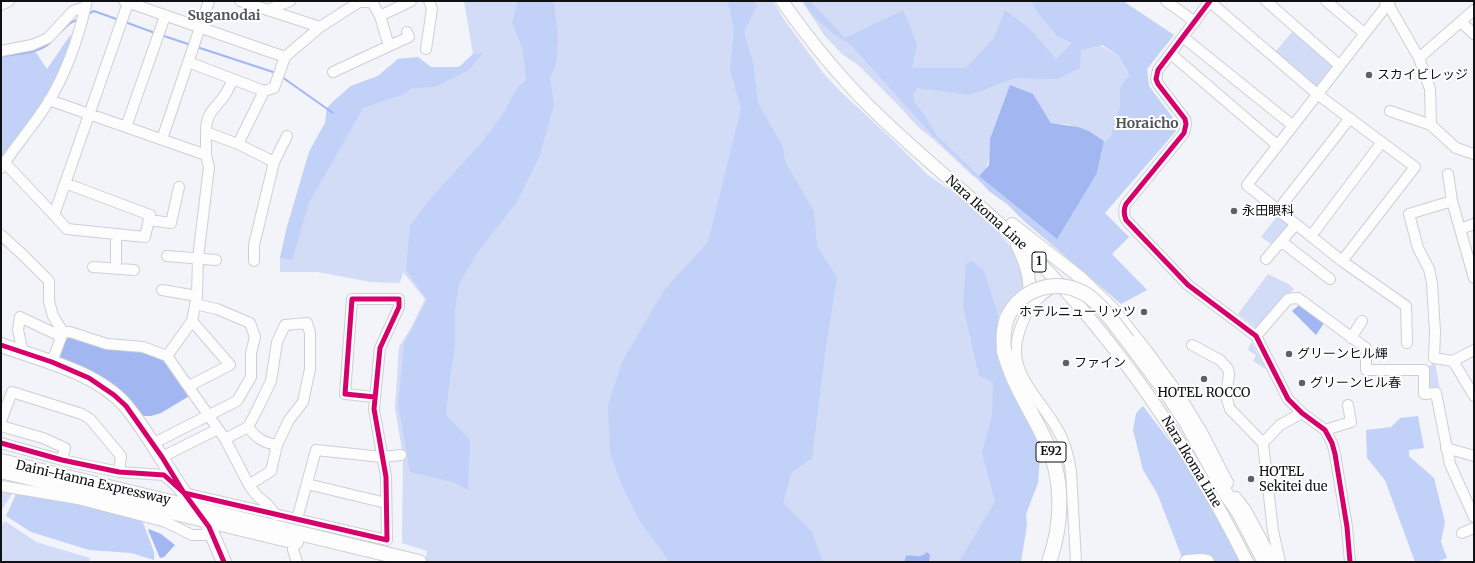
<!DOCTYPE html>
<meta charset="utf-8">
<style>
body{margin:0}
#map{position:relative;width:1475px;height:563px;overflow:hidden;background:#f2f4fa;font-family:Merriweather,serif}
canvas{display:block}
.frame{position:absolute;inset:0;border:2px solid #0f1115;pointer-events:none}
</style>
<div id="map">
<canvas width="1475" height="563"></canvas>
<div class="frame"></div>
</div>
<script>
const ctx = document.querySelector('canvas').getContext('2d');
ctx.lineJoin = 'round';
function paint(path, color) { ctx.fillStyle = color; ctx.fill(path, 'evenodd'); }
function trace(path, color, width, dash) { ctx.strokeStyle = color; ctx.lineWidth = width; ctx.lineCap = dash ? 'butt' : 'round'; ctx.setLineDash(dash || []); ctx.stroke(path); }
function drawText(font, color, halo, rows, align = 'center') {
  ctx.font = font + ' Merriweather,"Noto Sans JP",serif'; ctx.lineWidth = 4; ctx.setLineDash([]); ctx.textBaseline = 'middle'; ctx.strokeStyle = halo; ctx.fillStyle = color; for (const [text, x, y, turn = 0] of rows) {
    ctx.save(); ctx.translate(x, y); ctx.rotate((+turn || 0) * Math.PI / 180); ctx.textAlign = isNaN(turn) ? turn : align; if (halo) ctx.strokeText(text, 0, 0); ctx.fillText(text, 0, 0); ctx.restore();
  }
}
paint(new Path2D(`
 M 464,1 L 773,1 L 783,18 L 824,74 L 841,92 L 895,142 L 928,175 L 963,199 L 997,231 L 1017,254 L 1026,285 L 1009,301 L 1000,314 L 996,336 L 1005,562 L 425,562 L 427,551 L 402,543 L 403,456 L 395,408 L 399,347 L 411,328 L 425,299 L 403,272 L 400,283 L 371,282 L 317,272 L 280,272 L 280,258 L 287,227 L 310,150 L 325,123 L 327,108 L 335,100 L 351,86 L 378,76 L 398,59 L 418,57 L 431,67 L 459,67 L 473,54 Z
 M 802,1 L 1031,1 L 1035,9 L 1119,56 L 1129,76 L 1120,87 L 1120,106 L 1110,137 L 1104,141 L 1089,131 L 1066,124 L 1057,124 L 1051,123 L 1033,94 L 990,139 C 989,153 991,174 974,177 L 933,139 L 918,127 L 901,108 L 858,65 L 842,54 L 824,35 Z
 M 1293,31 L 1334,66 L 1316,87 L 1275,52 Z
 M 1278,215 L 1288,222 L 1288,228 L 1274,246 L 1261,237 Z
 M 1268,274 L 1290,285 L 1294,289 L 1256,328 L 1238,314 Z
 M 1251,342 L 1267,370 L 1253,361 L 1256,355 L 1248,350 Z
 M 1432,363 L 1435,363 L 1440,390 L 1432,389 L 1428,385 L 1428,366 L 1431,366 Z
 M 1,490 L 14,491 L 1,511 Z
 M 5,521 L 36,542 L 90,558 L 89,562 L 5,562 L 1,558 L 1,526 Z`), '#d2dcf7');
paint(new Path2D(`
 M 518,1 L 546,1 L 554,3 L 558,38 L 556,65 L 550,78 L 554,104 L 540,155 L 517,202 L 477,253 L 459,284 L 455,310 L 455,347 L 450,378 L 446,415 L 470,440 L 468,490 L 453,482 L 410,472 L 398,405 L 404,344 L 427,300 L 406,270 L 410,226 L 430,199 L 484,140 L 504,112 L 518,87 L 526,80 L 523,49 L 512,23 Z
 M 728,1 L 754,1 L 757,6 L 744,32 L 753,62 L 758,103 L 783,147 L 785,162 L 814,211 L 817,246 L 837,278 L 825,353 L 812,458 L 791,473 L 783,503 L 812,532 L 822,560 L 826,562 L 670,562 L 641,523 L 621,484 L 610,452 L 608,405 L 622,362 L 665,289 L 708,242 L 741,109 L 730,69 L 734,31 Z
 M 803,1 L 813,1 L 811,2 L 845,38 L 903,10 L 917,44 L 912,68 L 966,68 L 994,38 L 1005,10 L 1030,29 L 1056,59 L 1072,43 L 1057,36 L 1035,9 L 1031,1 L 1123,1 L 1174,35 L 1147,69 L 1149,86 L 1176,122 L 1176,131 L 1105,213 L 1129,237 L 1112,254 L 1147,290 L 1121,304 L 1024,221 L 1007,204 L 990,192 L 964,165 L 933,136 L 850,44 C 834,35 811,18 803,1 ZM 1102,45 L 1119,56 L 1129,75 L 1120,87 L 1120,106 L 1110,137 L 1104,141 L 1097,173 L 979,176 L 937,136 L 926,117 L 915,103 L 913,95 L 917,88 L 970,95 L 1015,78 L 1057,79 L 1080,68 L 1081,50 Z
 M 71,34 C 66,82 30,120 3,157 L 1,156 L 1,54 L 33,48 L 47,69 Z
 M 483,53 L 469,70 L 435,87 L 412,88 L 404,94 L 363,108 L 309,203 L 292,260 L 280,258 L 287,227 L 306,162 L 310,150 L 325,123 L 327,108 L 335,100 L 351,86 L 378,76 L 398,59 L 418,57 L 431,67 L 459,67 L 473,54 Z
 M 972,261 L 984,271 L 998,314 L 998,342 L 1041,445 L 1038,483 L 1026,514 L 1027,525 L 1021,562 L 959,562 L 995,502 L 982,453 L 992,417 L 993,382 L 979,376 L 963,306 L 966,264 Z
 M 1143,406 L 1187,464 L 1227,531 L 1234,551 L 1241,562 L 1217,562 L 1206,558 L 1183,560 L 1157,493 L 1143,470 L 1133,430 L 1136,413 Z
 M 1418,416 L 1424,448 L 1409,450 L 1409,456 L 1434,478 L 1445,522 L 1441,542 L 1447,558 L 1436,562 L 1415,562 L 1385,480 L 1367,458 L 1366,430 L 1391,427 L 1400,418 Z
 M 16,494 L 67,502 L 142,520 L 154,552 L 154,560 L 131,553 L 89,550 L 31,532 L 6,516 Z`), '#c2d1f8');
paint(new Path2D(`
 M 1010,85 L 1033,94 L 1051,123 L 1078,127 L 1089,131 L 1104,141 L 1097,173 L 1057,239 L 979,176 L 989,165 L 990,139 Z
 M 1299,305 L 1324,323 L 1316,335 L 1292,311 Z
 M 69,337 L 131,348 L 165,358 L 191,395 L 161,413 L 151,416 L 136,416 L 57,362 L 66,340 Z
 M 149,529 L 161,534 L 175,545 L 164,557 L 160,558 L 148,530 Z
 M 927,552 L 930,555 L 929,562 L 904,562 L 906,556 C 916,554 918,560 927,552 Z`), '#a2b7f2');
trace(new Path2D(`
 M 88,14 L 94,11 L 119,20
 M 125,22 L 155,33
 M 161,35 L 191,45
 M 54,38 L 70,23 L 79,19
 M 197,47 L 276,73
 M 1,56 C 18,54 38,54 51,42
 M 282,77 L 333,113`), '#a2b7f2', 2);
const minor = new Path2D(`
 M 124,1 L 285,57
 M 240,1 L 320,27
 M 1166,1 L 1195,22
 M 1209,1 L 1317,94 L 1415,167 L 1342,261
 M 1210,1 L 1158,70 L 1156,79 L 1158,84 L 1185,119 L 1186,124 L 1184,133 L 1126,204 C 1123,210 1124,215 1126,220 L 1188,285 L 1256,336 L 1288,399 L 1302,413 L 1325,430 L 1332,443 L 1335,454 L 1347,527 L 1350,562
 M 1266,1 L 1339,65
 M 1326,1 L 1364,33
 M 1385,1 L 1388,4 L 1419,58 L 1430,89 L 1431,125 L 1456,148 L 1474,154
 M 1390,1 L 1247,185 L 1342,261 L 1406,306 L 1407,343
 M 1,5 L 9,1
 M 267,10 L 290,1
 M 380,16 L 411,1
 M 1461,22 L 1474,34
 M 1183,37 L 1292,125
 M 389,46 L 409,37 L 407,32
 M 426,49 L 432,9 L 429,1
 M 1,51 L 32,45 L 48,38 L 73,11 L 85,7
 M 1171,54 L 1277,145
 M 1419,58 L 1474,10
 M 188,62 L 264,91
 M 333,72 L 389,46 L 380,16 L 372,2
 M 49,100 L 206,155
 M 1390,111 L 1431,125
 M 126,127 L 165,16
 M 206,132 C 206,113 214,110 224,96 C 228,91 230,85 233,79
 M 162,139 L 209,1
 M 238,144 L 264,91 L 274,88 L 285,57 L 320,27 L 359,2 L 372,2 L 372,1
 M 274,162 L 287,136
 M 5,163 L 54,215 L 128,3
 M 1,168 C 16,145 35,124 49,101 C 68,70 79,36 87,1
 M 1448,174 L 1452,201 L 1460,229
 M 1452,201 L 1409,214 L 1418,248 L 1429,269 L 1432,283 L 1435,332 L 1434,358 L 1453,361 L 1474,350
 M 1278,210 L 1350,118
 M 54,215 L 67,229 L 145,237 L 150,215 L 65,183
 M 149,220 L 171,223 L 179,187
 M 1474,224 L 1460,229 L 1474,278
 M 116,234 L 116,268
 M 1,235 L 23,255 L 49,281 L 49,301 L 53,316 L 63,332 L 58,335 L 20,317 L 18,330 L 23,353
 M 1311,236 L 1382,142
 M 1282,242 L 1330,279
 M 167,256 L 216,260
 M 1266,259 L 1296,224
 M 93,267 L 134,270
 M 162,290 L 197,296
 M 1029,308 C 1021,325 1013,343 1017,361 C 1022,385 1045,407 1056,427 C 1065,441 1068,455 1071,471 L 1076,562
 M 1256,336 L 1288,299 L 1298,298 L 1366,348 L 1366,370 L 1424,370 L 1424,394 L 1436,393 L 1450,464 L 1474,517
 M 1351,338 L 1362,321
 M 1192,345 L 1220,360 L 1228,369 L 1229,374 L 1226,396 L 1230,409 L 1263,443 L 1273,531 L 1280,562
 M 167,356 L 192,321 L 197,296 L 198,258 L 209,167 L 206,155 L 206,132 L 238,144 L 274,162 L 254,245 L 254,261
 M 1453,361 L 1474,396
 M 52,362 L 63,332 L 70,332 L 107,344 L 143,347 L 167,356 L 225,439 L 249,485 L 257,496 L 267,504 L 276,515
 M 189,386 L 230,365 L 192,321
 M 1,421 L 12,392 L 82,414 L 90,419 L 121,456 L 119,472
 M 1,426 L 43,438 L 65,448 L 62,460
 M 248,427 C 256,438 264,443 277,445
 M 1325,430 L 1351,422 L 1348,405
 M 225,439 L 248,427 L 258,408 L 271,381 L 277,342 L 285,325 L 307,323 L 310,333 L 310,369 L 303,402 L 289,420 L 277,445 L 271,471 L 249,485
 M 1,443 L 62,460 L 119,472 L 164,475 L 184,493 L 387,540 L 386,477 L 374,409 L 380,348 L 399,307 L 399,299 L 352,299 L 345,394 L 375,397
 M 1263,443 L 1280,425 L 1302,413
 M 152,444 L 237,401 L 251,377 L 251,353 L 255,337 L 250,323 L 217,309 L 195,304
 M 1446,448 L 1474,456
 M 162,457 L 218,429
 M 307,484 L 386,503
 M 1,486 L 78,499 L 166,522 L 192,535 L 213,535
 M 1236,497 L 1246,510 L 1274,562
 M 297,519 L 316,450 L 382,457 L 401,455
 M 1462,533 L 1474,528
 M 293,550 L 297,562`);
const major = new Path2D(`
 M 782,1 C 808,38 837,74 869,106 C 922,159 982,204 1035,258 C 1122,347 1191,450 1247,562
 M 1012,224 L 1081,278 L 1112,308 L 1146,351 L 1179,396 L 1202,434 L 1227,483
 M 1017,245 C 1029,269 1031,282 1029,308 C 1036,300 1041,292 1051,288`);
const highway = new Path2D(`
 M 1128,341 L 1167,393 L 1188,425 L 1226,494 L 1238,511 L 1265,562
 M 1,345 C 42,360 97,372 126,406 C 150,435 167,470 189,500
 M 1004,351 C 1012,383 1031,410 1045,440 C 1064,477 1063,523 1049,562
 M 1,461 L 419,562
 M 1,471 L 296,542
 M 209,527 L 224,562
 M 1187,562 L 1201,561 L 1207,562`);
trace(minor, '#cdcfd4', 12);
trace(major, '#cdcfd4', 14);
trace(highway, '#cdcfd4', 16);
trace(minor, '#fdfdfe', 10);
trace(major, '#fdfdfe', 12);
trace(highway, '#fdfdfe', 14);
const highwayBridge = new Path2D(`
 M 1004,351 C 1003,340 1003,329 1007,318 C 1021,287 1059,277 1087,295 C 1103,306 1116,326 1128,341`);
trace(highwayBridge, '#cdcfd4', 16, []);
trace(highwayBridge, '#fdfdfe', 14);
trace(new Path2D(`
 M 1210,1 L 1158,70 L 1156,79 L 1158,84 L 1185,119 L 1186,124 L 1184,133 L 1126,204 C 1123,210 1124,215 1126,220 L 1188,285 L 1256,336 L 1288,399 L 1302,413 L 1325,430 L 1332,443 L 1335,454 L 1347,527 L 1350,562
 M 1,345 L 52,362 L 89,378 L 114,395 L 126,406 L 162,457 L 184,493 L 209,527 L 224,562
 M 1,443 L 62,460 L 119,472 L 164,475 L 184,493 L 387,540 L 386,477 L 374,409 L 380,348 L 399,307 L 399,299 L 352,299 L 345,394 L 375,397`), '#d6006c', 5);
for (const [x, y, r, color] of [
 [1369,75,4,"#5e6065"],
 [1234,211,4,"#5e6065"],
 [1144,312,4,"#5e6065"],
 [1289,354,4,"#5e6065"],
 [1066,363,4,"#5e6065"],
 [1204,379,4,"#5e6065"],
 [1302,383,4,"#5e6065"],
 [1251,479,4,"#5e6065"]
]) { const dot = new Path2D(); dot.arc(x, y, r, 0, 2 * Math.PI); ctx.fillStyle = color; ctx.fill(dot); trace(dot, '#fff', 1.5); }
for (const [x, y, w] of [
 [1039,262,14],
 [1051,452,30]
]) { const box = new Path2D(); box.roundRect(x - w / 2, y - 10, w, 20, 3); ctx.fillStyle = '#fff'; ctx.fill(box); trace(box, '#0f1115', 1); }
drawText('bold 12px', '#0f1115', null, [
 ["1",1039,262],
 ["E92",1051,452]
]);
drawText('13px', '#0f1115', '#fff', [
 ["スカイビレッジ",1377,75],
 ["永田眼科",1242,211],
 ["ホテルニューリッツ",1136,312,"right"],
 ["グリーンヒル輝",1297,354],
 ["ファイン",1074,363],
 ["グリーンヒル春",1310,383],
 ["HOTEL ROCCO",1204,393,"center"],
 ["HOTEL",1259,472],
 ["Sekitei due",1259,487]
], 'left');
drawText('13px', '#0f1115', '#fff', [
 ["Nara Ikoma Line",986,213,42],
 ["Nara Ikoma Line",1191,462,59],
 ["Daini-Hanna Expressway",93,483,13]
]);
drawText('bold 14px', '#51555e', '#fff', [
 ["Suganodai",224,16],
 ["Horaicho",1147,124]
]);
</script>
